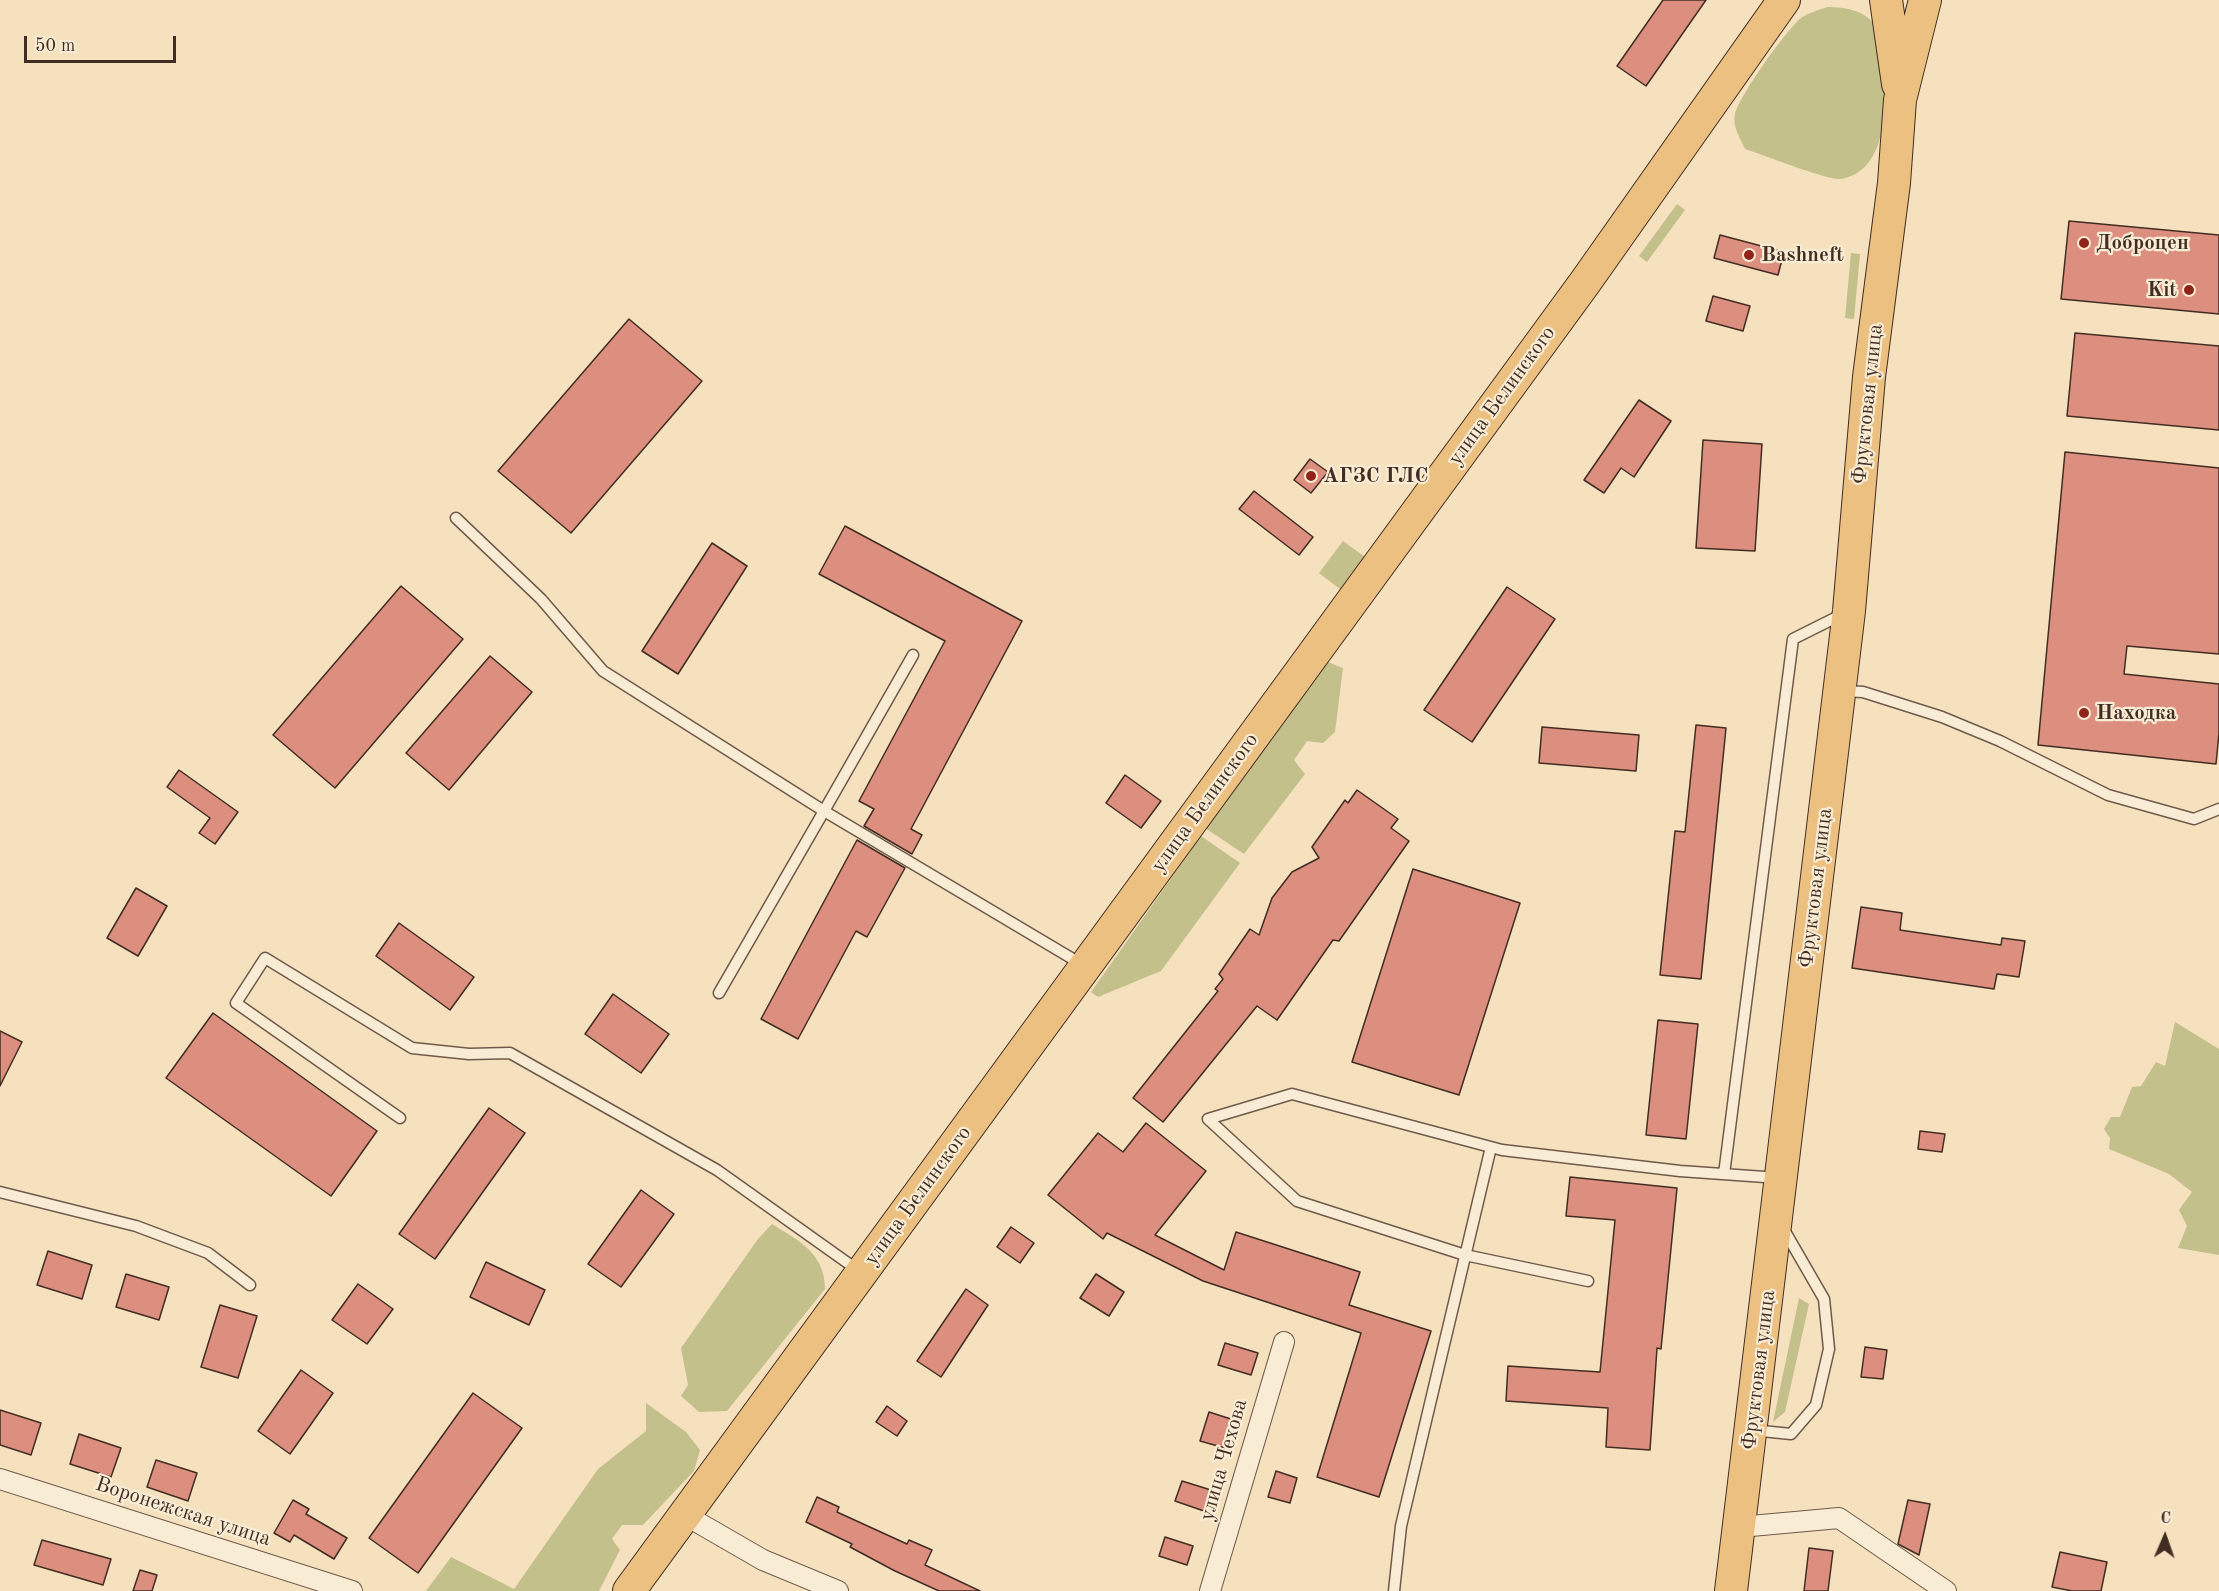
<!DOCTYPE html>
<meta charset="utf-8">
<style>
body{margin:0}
#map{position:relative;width:2219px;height:1591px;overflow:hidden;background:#f6e1bf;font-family:"Old Standard TT",serif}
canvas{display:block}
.north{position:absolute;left:2135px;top:1507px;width:60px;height:60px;-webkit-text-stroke:4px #f9ecd5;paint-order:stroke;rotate:2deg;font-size:16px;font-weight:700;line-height:24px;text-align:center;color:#422d23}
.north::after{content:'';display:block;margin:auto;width:21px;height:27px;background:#422d23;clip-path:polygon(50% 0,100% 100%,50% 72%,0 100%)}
.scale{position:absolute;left:24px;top:36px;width:152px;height:27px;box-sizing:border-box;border:3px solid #422d23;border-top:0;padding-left:8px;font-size:18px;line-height:21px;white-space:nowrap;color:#422d23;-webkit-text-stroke:4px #f9ecd5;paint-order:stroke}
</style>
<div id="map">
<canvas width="2219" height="1591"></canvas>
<div class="north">С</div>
<div class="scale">50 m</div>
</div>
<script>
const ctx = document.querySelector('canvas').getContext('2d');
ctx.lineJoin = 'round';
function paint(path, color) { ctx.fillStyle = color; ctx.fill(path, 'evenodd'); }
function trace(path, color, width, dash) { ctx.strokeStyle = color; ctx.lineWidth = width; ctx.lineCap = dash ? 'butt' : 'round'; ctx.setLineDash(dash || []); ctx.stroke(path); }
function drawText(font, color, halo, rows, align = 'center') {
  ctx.font = font + ' "Old Standard TT",serif'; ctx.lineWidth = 4.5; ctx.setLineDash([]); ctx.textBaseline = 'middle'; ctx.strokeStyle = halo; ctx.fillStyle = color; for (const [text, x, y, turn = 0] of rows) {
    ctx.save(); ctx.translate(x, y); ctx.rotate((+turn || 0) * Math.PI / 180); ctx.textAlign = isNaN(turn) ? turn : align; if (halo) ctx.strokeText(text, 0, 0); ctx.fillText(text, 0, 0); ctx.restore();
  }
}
paint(new Path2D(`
 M 1827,7 C 1845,7 1868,10 1878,30 C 1882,37 1881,52 1882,61 C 1886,99 1891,170 1841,179 C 1829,181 1761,154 1745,149 C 1740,138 1732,126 1735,114 C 1740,95 1786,30 1801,18 C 1808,13 1819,10 1827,7 Z
 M 1677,204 L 1685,210 L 1647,262 L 1639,256 Z
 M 1851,253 L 1860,254 L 1854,319 L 1845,318 Z
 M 1343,541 L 1365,557 L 1341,590 L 1319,573 Z
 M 1328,662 L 1343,668 L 1335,732 L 1323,743 L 1307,741 L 1294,760 L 1305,774 L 1244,854 L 1205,828 Z
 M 1201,836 L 1240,863 L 1161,971 L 1098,997 L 1091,992 Z
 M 2175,1022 L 2219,1049 L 2219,1255 L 2178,1248 L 2187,1226 L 2179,1210 L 2192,1192 L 2169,1174 L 2109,1149 L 2110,1138 L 2104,1129 L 2111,1117 L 2120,1117 L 2132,1087 L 2141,1086 L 2156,1062 L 2165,1066 Z
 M 772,1224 C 799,1241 825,1253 825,1289 L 727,1411 L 699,1412 L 681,1396 L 688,1385 L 681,1348 L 758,1239 Z
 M 1799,1298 L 1809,1304 L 1785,1412 L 1773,1422 Z
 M 646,1403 L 686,1432 L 700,1450 L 694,1471 L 643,1525 L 622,1525 L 612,1539 L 620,1550 L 599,1591 L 426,1591 L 451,1557 L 514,1589 L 598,1469 L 646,1431 Z`), '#c4c08c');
const building = new Path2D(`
 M 1663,0 L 1706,0 L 1646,86 L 1617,66 Z
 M 2069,221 L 2219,235 L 2219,314 L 2061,299 Z
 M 1720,235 L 1784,252 L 1778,275 L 1714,258 Z
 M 1713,296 L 1750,306 L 1743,331 L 1706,321 Z
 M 629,319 L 702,381 L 571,533 L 498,471 Z
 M 2075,333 L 2219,346 L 2219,430 L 2067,416 Z
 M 1639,400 L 1671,421 L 1634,477 L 1621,468 L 1604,493 L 1584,480 Z
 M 1703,440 L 1762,444 L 1755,551 L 1696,548 Z
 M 2065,452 L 2219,468 L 2219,654 L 2127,646 L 2124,674 L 2219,684 L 2219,733 L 2216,764 L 2038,745 Z
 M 1310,459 L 1328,472 L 1311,493 L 1294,480 Z
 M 1254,491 L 1313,537 L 1299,555 L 1239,509 Z
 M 845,526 L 1022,621 L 911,829 L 922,835 L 912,854 L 864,826 L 874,809 L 859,801 L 945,641 L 819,574 Z
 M 712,543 L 747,566 L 678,674 L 642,651 Z
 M 401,586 L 463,639 L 335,788 L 273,735 Z
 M 1507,587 L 1555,619 L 1472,742 L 1424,710 Z
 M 490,656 L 532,692 L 449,790 L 406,753 Z
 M 1696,725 L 1726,728 L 1701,979 L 1660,975 L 1675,831 L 1685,832 Z
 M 1542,727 L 1639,735 L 1636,771 L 1539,763 Z
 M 179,770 L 238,812 L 215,844 L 199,833 L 210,818 L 167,787 Z
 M 1125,775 L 1161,801 L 1141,828 L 1106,803 Z
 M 1357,790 L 1398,819 L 1391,828 L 1409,841 L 1339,941 L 1333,940 L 1277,1020 L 1257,1006 L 1163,1122 L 1133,1098 L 1218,991 L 1215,989 L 1223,979 L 1219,974 L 1250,929 L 1259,935 L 1272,898 L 1292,872 L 1319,858 L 1312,847 L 1345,800 L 1348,803 Z
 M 857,840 L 905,868 L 867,937 L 856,931 L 798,1039 L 761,1019 Z
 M 1413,869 L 1520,903 L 1459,1095 L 1352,1062 Z
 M 136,888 L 167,906 L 138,956 L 107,938 Z
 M 1861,907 L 1902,913 L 1900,930 L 2001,945 L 2002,938 L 2025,941 L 2019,977 L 1997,974 L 1994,989 L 1852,968 Z
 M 399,923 L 474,977 L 450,1010 L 376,956 Z
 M 613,994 L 669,1034 L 641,1073 L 585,1034 Z
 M 213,1013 L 377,1131 L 331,1196 L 166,1078 Z
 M 1658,1020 L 1698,1024 L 1686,1139 L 1646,1135 Z
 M 0,1031 L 22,1042 L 0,1086 Z
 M 489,1108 L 525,1133 L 435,1259 L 399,1234 Z
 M 1146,1123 L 1206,1171 L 1155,1235 L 1224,1270 L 1236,1232 L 1360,1272 L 1349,1305 L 1431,1331 L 1379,1497 L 1317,1477 L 1361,1333 L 1203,1281 L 1107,1233 L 1103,1239 L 1048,1195 L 1098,1133 L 1123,1152 Z
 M 1920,1131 L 1945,1134 L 1942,1152 L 1918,1149 Z
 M 1570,1177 L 1677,1188 L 1661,1349 L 1657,1348 L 1650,1450 L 1606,1447 L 1608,1408 L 1506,1401 L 1508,1366 L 1600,1372 L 1615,1220 L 1566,1216 Z
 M 641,1190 L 674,1214 L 621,1287 L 588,1264 Z
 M 1011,1227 L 1034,1243 L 1020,1263 L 997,1247 Z
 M 48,1251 L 92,1265 L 82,1299 L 37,1285 Z
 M 486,1262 L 545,1290 L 529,1325 L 470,1297 Z
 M 126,1274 L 169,1287 L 159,1320 L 116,1307 Z
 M 1096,1274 L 1124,1292 L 1109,1316 L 1080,1298 Z
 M 358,1284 L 393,1309 L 367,1344 L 332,1320 Z
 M 966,1289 L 988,1305 L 941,1377 L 917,1361 Z
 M 220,1305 L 257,1316 L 238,1378 L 201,1367 Z
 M 1225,1343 L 1258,1353 L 1251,1375 L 1218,1365 Z
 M 1865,1347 L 1887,1350 L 1883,1379 L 1861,1377 Z
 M 301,1370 L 333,1393 L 290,1454 L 258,1431 Z
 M 473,1393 L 522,1428 L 418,1573 L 369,1538 Z
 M 887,1406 L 907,1421 L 897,1436 L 876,1422 Z
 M 0,1410 L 41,1423 L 31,1455 L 0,1445 Z
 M 1209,1412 L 1234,1420 L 1225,1448 L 1200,1441 Z
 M 79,1434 L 121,1448 L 111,1477 L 70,1464 Z
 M 156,1460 L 197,1473 L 188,1501 L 147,1487 Z
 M 1276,1471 L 1297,1478 L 1290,1503 L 1268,1497 Z
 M 1182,1481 L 1211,1490 L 1204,1511 L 1175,1501 Z
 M 817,1497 L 839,1507 L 837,1512 L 907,1544 L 909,1540 L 932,1550 L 925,1565 L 980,1591 L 939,1591 L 895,1571 L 850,1547 L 852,1544 L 806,1522 Z
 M 293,1500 L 309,1509 L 306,1514 L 347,1538 L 334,1559 L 294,1535 L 290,1542 L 274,1533 Z
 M 1908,1500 L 1930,1504 L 1919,1555 L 1898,1544 Z
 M 1165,1537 L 1193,1546 L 1187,1565 L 1159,1556 Z
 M 42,1540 L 111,1559 L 103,1585 L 34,1565 Z
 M 1809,1548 L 1833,1551 L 1828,1591 L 1804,1591 Z
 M 2060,1552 L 2107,1562 L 2101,1591 L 2072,1591 L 2052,1587 Z
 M 140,1570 L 157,1575 L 152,1591 L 133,1591 Z`);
paint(building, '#dc8f7e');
trace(building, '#422d23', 1.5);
const service = new Path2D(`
 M 456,518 L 541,599 L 603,671 L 824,811 L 719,993
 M 913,655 L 824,811 L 1083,965
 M 1843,691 L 1863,692 L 1942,717 L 2000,741 L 2108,795 L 2194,819 L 2219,809
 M 400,1118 L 236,1003 L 265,958 L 412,1048 L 469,1054 L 510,1053 L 717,1170 L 859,1271
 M 1724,1174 L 1793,639 L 1845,613
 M 0,1192 L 136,1226 L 208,1253 L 250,1285
 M 1588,1281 L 1465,1255 L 1297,1201 L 1208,1119 L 1292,1094 L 1502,1150 L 1680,1171 L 1779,1178
 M 1752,1430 L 1791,1434 L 1816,1405 L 1829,1349 L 1824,1299 L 1783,1228
 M 1394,1591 L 1401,1526 L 1491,1147`);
const minor = new Path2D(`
 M 0,1479 L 352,1591
 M 685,1515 L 763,1560 L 838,1591
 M 1740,1527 L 1839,1518 L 1946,1591
 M 1210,1591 L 1284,1342`);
const primary = new Path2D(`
 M 1886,0 L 1898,84
 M 629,1591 L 1586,281 L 1784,0
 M 1731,1591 L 1849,611 L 1869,377 L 1894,183 L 1900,100 L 1925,0`);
trace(service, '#6f5a4a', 13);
trace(minor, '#6f5a4a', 22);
trace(primary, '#422d23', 34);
trace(service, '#f9ecd5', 10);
trace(minor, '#f9ecd5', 20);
trace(primary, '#ebc080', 32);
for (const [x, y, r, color] of [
 [2084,243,6,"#8f2418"],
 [1749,255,6,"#8f2418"],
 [2189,290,6,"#8f2418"],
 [1311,476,6,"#8f2418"],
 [2084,713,6,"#8f2418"]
]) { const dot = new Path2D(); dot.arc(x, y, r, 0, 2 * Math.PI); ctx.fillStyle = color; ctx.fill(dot); trace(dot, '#f9ecd5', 2); }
drawText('bold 21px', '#422d23', '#f9ecd5', [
 ["Доброцен",2096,243],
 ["Bashneft",1761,255],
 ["Kit",2177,290,"right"],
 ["АГЗС ГЛС",1323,476],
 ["Находка",2096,713]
], 'left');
drawText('21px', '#422d23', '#f9ecd5', [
 ["улица Белинского",1502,396,-54],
 ["Фруктовая улица",1868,404,-84],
 ["улица Белинского",1205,803,-54],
 ["Фруктовая улица",1816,888,-83],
 ["улица Белинского",918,1196,-54],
 ["Фруктовая улица",1759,1370,-83],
 ["улица Чехова",1224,1460,-74],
 ["Воронежская улица",183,1512,18]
]);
</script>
